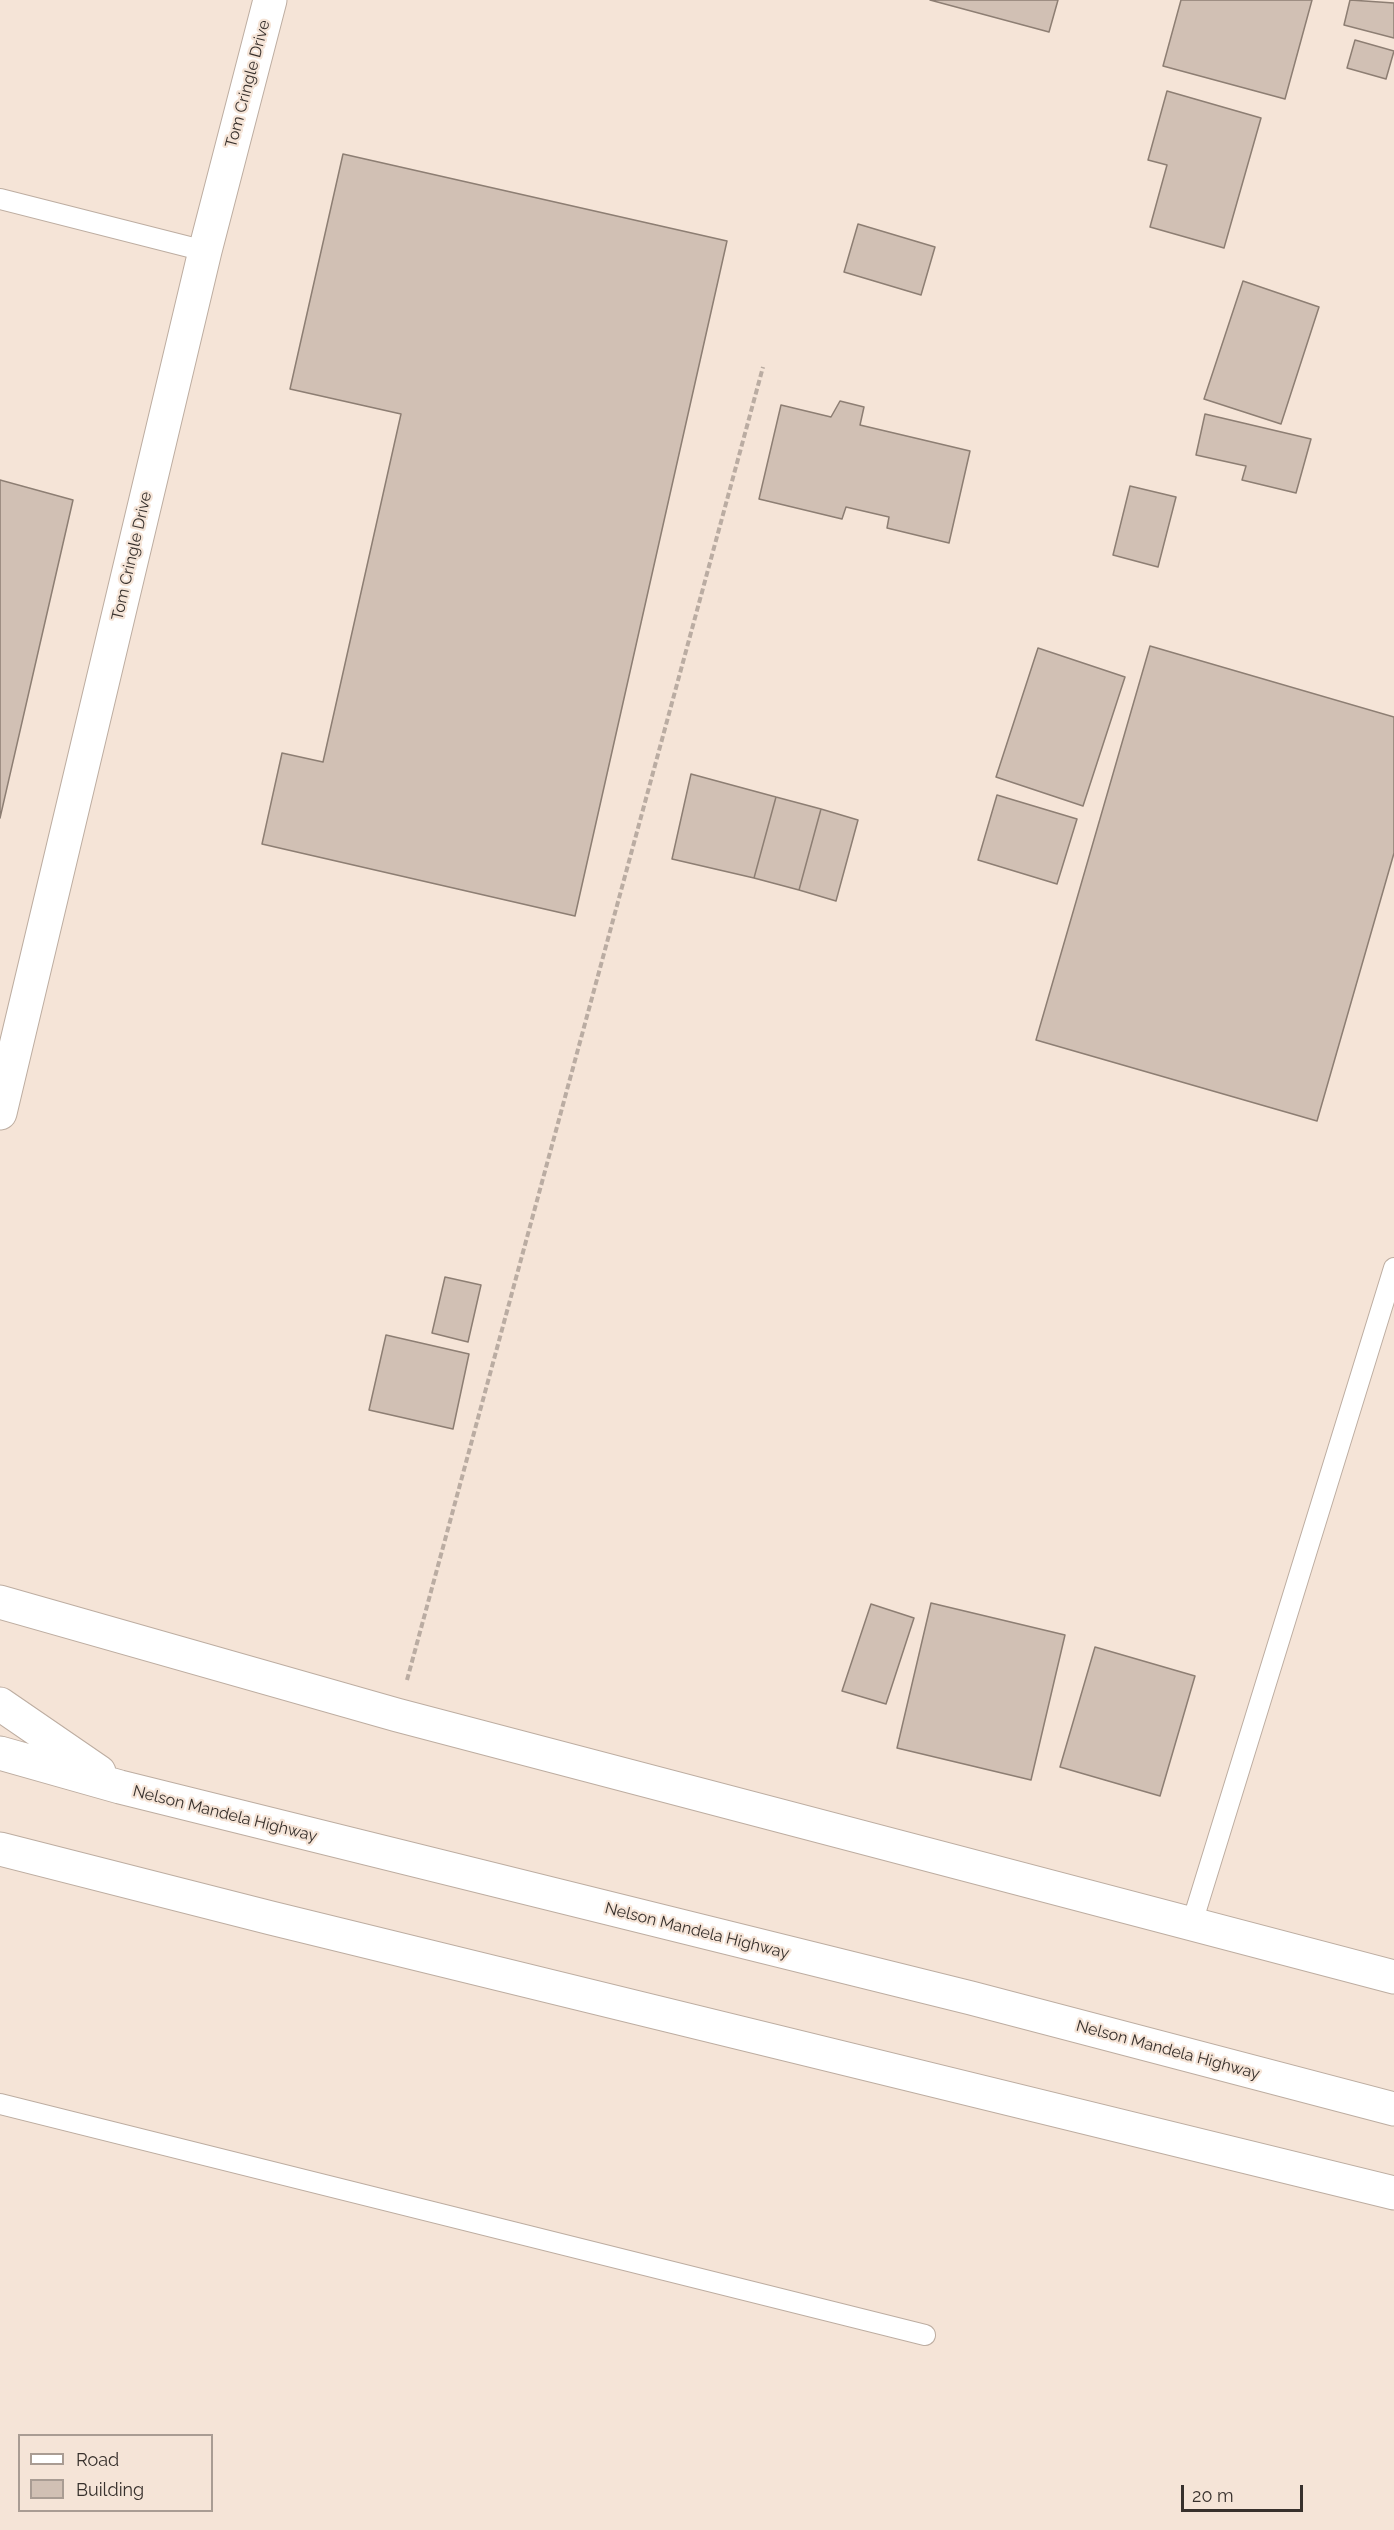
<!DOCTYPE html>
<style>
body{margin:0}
#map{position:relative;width:1394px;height:2530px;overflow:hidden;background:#f5e4d7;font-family:Raleway,sans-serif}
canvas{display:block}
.legend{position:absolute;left:18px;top:2434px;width:195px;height:78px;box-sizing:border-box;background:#f5e4d7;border:2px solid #a99c93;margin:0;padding:8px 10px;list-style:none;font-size:18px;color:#37302c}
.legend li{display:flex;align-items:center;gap:12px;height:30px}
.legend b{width:30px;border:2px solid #a99c93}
.scale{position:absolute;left:1181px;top:2485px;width:122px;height:27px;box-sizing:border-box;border:3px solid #37302c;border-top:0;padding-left:8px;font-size:18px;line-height:21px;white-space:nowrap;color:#37302c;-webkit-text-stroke:4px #f5e4d7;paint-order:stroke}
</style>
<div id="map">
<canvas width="1394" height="2530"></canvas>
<ul class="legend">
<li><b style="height:8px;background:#fff"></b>Road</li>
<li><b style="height:16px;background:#d1c0b4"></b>Building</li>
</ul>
<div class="scale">20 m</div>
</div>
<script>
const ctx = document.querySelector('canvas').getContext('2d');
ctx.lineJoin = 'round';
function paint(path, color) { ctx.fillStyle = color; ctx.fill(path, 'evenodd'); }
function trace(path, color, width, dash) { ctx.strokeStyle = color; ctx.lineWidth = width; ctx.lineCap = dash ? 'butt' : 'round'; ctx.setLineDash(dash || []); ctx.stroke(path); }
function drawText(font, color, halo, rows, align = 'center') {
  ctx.font = font + ' Raleway,sans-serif'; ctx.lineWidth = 4.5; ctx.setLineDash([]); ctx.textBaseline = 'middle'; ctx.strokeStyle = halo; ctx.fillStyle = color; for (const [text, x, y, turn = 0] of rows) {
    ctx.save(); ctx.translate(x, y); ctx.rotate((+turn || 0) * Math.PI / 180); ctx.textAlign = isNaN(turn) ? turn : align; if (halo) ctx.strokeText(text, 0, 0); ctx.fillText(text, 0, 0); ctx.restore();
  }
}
const building = new Path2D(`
 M 930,0 L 1058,0 L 1049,32 Z
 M 1181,0 L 1312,0 L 1285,99 L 1163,66 Z
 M 1350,0 L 1394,3 L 1394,38 L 1344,25 Z
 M 1355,40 L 1394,51 L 1386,79 L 1347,68 Z
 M 1167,91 L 1261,118 L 1224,248 L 1150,227 L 1167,165 L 1148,160 Z
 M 343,154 L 727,241 L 575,916 L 262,844 L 282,753 L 323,762 L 401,414 L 290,389 Z
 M 858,224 L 935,247 L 921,295 L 844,272 Z
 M 1243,281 L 1319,307 L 1281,424 L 1204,399 Z
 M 840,401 L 864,407 L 860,425 L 970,451 L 949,543 L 887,528 L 889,517 L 846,507 L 842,519 L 759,499 L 781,405 L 831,417 Z
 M 1205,414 L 1311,439 L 1296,493 L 1242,480 L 1246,466 L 1196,455 Z
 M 0,480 L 73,500 L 0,818 Z
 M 1130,486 L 1176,497 L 1158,567 L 1113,555 Z
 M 1150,646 L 1394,717 L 1394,853 L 1317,1121 L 1036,1040 Z
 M 1038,648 L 1125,677 L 1083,806 L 996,777 Z
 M 691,774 L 776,797 L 754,878 L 672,859 Z
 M 997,795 L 1077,819 L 1057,884 L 978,860 Z
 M 776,797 L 821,809 L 799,890 L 754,878 Z
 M 821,809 L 858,820 L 836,901 L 799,890 Z
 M 445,1277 L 481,1285 L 468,1342 L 432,1333 Z
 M 386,1335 L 469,1354 L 453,1429 L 369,1410 Z
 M 931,1603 L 1065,1635 L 1031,1780 L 897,1748 Z
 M 871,1604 L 914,1618 L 886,1704 L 842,1691 Z
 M 1095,1647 L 1195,1676 L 1160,1796 L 1060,1767 Z`);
paint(building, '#d1c0b4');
trace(building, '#8d7e73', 1.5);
const service = new Path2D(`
 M 0,199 L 205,251
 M 1192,1923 L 1394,1268
 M 0,2104 L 925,2335`);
const minor = new Path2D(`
 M 0,1113 L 205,251 L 270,0
 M 0,1602 L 397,1715 L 1394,1977`);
const trunk = new Path2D(`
 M 0,1704 L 99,1772
 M 0,1753 L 120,1787 L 971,1998 L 1394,2109
 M 0,1849 L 271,1918 L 1394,2193`);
trace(service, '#bdada1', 22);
trace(minor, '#bdada1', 35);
trace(trunk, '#bdada1', 35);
trace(new Path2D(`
 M 407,1680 L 763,367`), '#baaca2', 4, [6, 3]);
trace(service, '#fff', 20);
trace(minor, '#fff', 33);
trace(trunk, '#fff', 33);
drawText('16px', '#37302c', '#f5e4d7', [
 ["Tom Cringle Drive",248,84,-75],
 ["Tom Cringle Drive",132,556,-77],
 ["Nelson Mandela Highway",225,1814,14],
 ["Nelson Mandela Highway",697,1931,14],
 ["Nelson Mandela Highway",1168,2050,15]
]);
</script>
